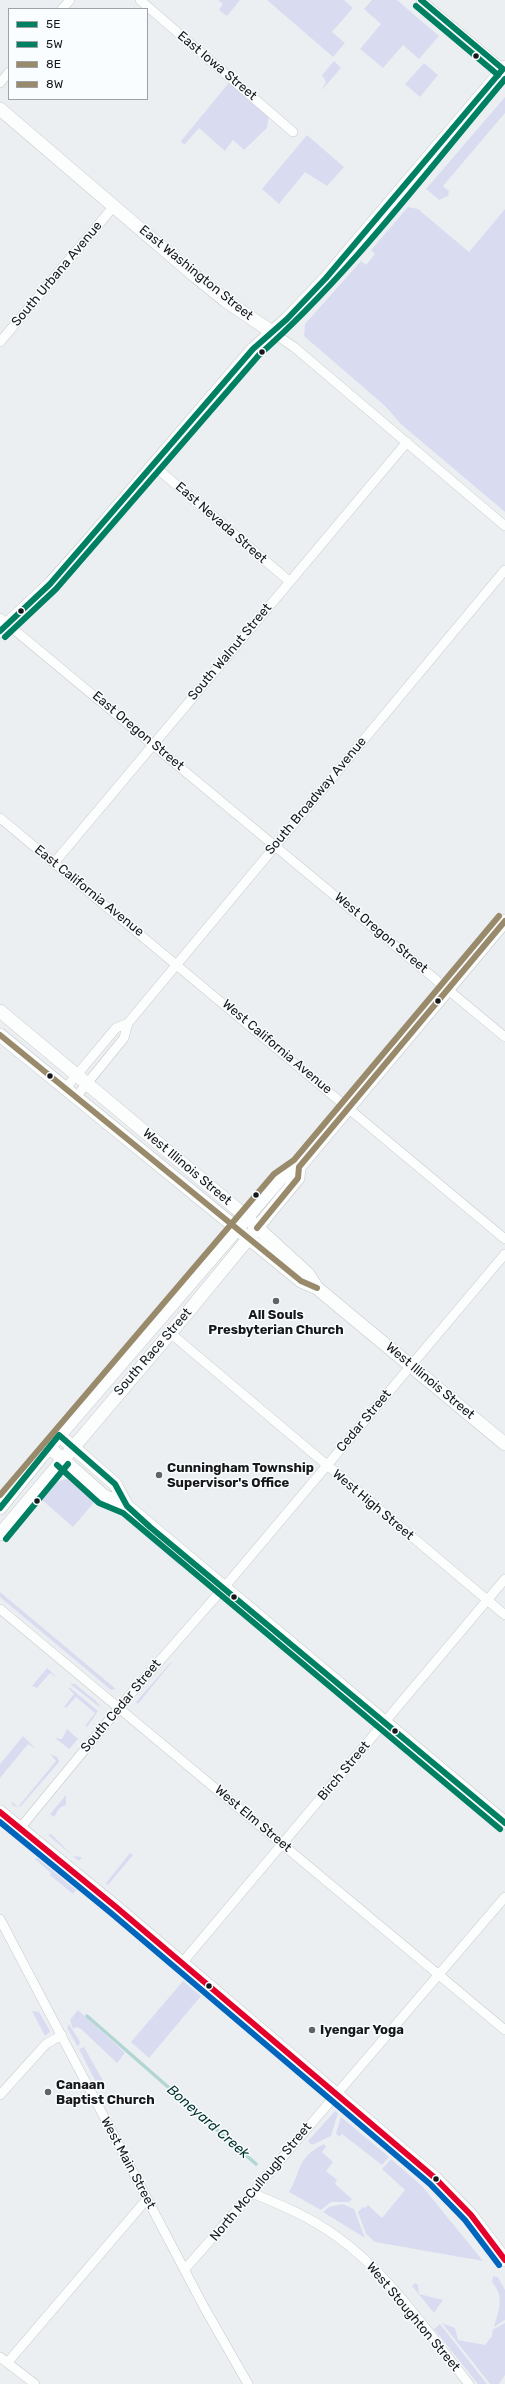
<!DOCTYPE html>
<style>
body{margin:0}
#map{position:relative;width:505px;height:2384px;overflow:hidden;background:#eceff2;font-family:Rubik,sans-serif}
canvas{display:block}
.legend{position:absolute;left:8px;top:8px;width:140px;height:92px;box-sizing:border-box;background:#fafdff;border:1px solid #9fa1a3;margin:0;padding:5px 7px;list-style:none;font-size:12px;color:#16181a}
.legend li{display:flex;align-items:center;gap:8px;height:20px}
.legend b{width:20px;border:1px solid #9fa1a3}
</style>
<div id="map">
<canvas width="505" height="2384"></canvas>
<ul class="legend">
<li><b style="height:5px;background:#008063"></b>5E</li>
<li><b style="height:5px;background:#008063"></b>5W</li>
<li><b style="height:5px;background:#998a6b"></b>8E</li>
<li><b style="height:5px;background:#998a6b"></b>8W</li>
</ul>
</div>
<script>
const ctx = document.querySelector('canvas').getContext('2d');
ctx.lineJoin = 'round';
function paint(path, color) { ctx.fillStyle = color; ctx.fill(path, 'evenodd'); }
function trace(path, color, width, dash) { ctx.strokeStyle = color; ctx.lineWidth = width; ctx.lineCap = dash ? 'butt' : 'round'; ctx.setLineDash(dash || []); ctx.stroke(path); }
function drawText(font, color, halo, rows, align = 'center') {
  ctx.font = font + ' Rubik,sans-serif'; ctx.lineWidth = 3; ctx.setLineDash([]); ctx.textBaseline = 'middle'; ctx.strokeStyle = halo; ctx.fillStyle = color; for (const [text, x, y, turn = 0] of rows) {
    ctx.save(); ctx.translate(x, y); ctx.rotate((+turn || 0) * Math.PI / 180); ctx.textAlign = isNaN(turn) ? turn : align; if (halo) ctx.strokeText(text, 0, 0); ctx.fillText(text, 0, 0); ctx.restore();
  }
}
paint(new Path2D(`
 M 218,0 L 240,0 L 227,16 L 219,10 L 223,4 Z
 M 267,0 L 344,0 L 353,8 L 332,32 L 345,43 L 333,57 Z
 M 372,0 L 397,0 L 439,36 L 419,59 L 403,45 L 383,68 L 360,49 L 381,24 L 364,9 Z
 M 334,61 L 341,68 L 321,91 L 326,82 L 322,75 Z
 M 424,63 L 438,75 L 420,97 L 405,84 Z
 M 232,79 L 270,111 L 267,128 L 244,150 L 233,140 L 225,151 L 199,128 L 184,145 L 181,141 Z
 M 505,97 L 505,113 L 443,186 L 449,191 L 448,196 L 439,200 L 426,189 Z
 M 307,135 L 344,167 L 327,186 L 305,172 L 279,204 L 262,189 Z
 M 408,207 L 418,209 L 469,252 L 505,209 L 505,512 L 402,425 L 384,405 L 304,336 L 305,324 L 361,261 L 366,265 L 375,254 L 371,250 Z
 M 66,1479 L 78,1482 L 97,1499 L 73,1527 L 42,1500 L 57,1482 Z
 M 130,1523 L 179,1561 L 180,1566 Z
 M 0,1592 L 116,1689 L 111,1690 L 0,1597 Z
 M 171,1662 L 172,1662 L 138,1704 L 136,1702 Z
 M 47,1668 L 58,1678 L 50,1673 L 37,1688 L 32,1686 Z
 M 70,1684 L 75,1684 L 97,1702 L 101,1708 Z
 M 69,1687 L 98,1711 L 87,1727 L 85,1726 L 95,1713 L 76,1697 L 66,1708 L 64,1707 L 74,1694 L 69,1689 Z
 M 67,1729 L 78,1739 L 69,1749 L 55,1738 L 62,1739 Z
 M 23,1736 L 36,1749 L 28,1744 L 0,1778 L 0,1764 Z
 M 50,1754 L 57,1757 L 59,1762 L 21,1806 L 17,1807 L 12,1805 L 12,1802 L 18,1807 L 56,1761 Z
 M 66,1795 L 66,1805 C 57,1807 57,1814 54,1817 L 50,1814 Z
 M 51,1834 L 73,1856 L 82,1857 L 79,1861 L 48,1835 Z
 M 130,1853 L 133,1855 L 108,1885 L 106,1883 Z
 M 37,1858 L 76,1890 L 73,1894 L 50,1875 L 51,1873 L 35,1859 Z
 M 183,1981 L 201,1996 L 149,2058 L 131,2042 Z
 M 78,2010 L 125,2053 L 117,2063 L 81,2029 L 77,2027 L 73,2029 L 70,2020 Z
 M 32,2011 L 39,2012 L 49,2029 L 50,2032 L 45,2036 Z
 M 69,2024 L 80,2042 L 78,2047 L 67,2028 Z
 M 84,2047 L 106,2086 L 102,2088 L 98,2086 L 79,2049 Z
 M 335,2111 L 338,2113 L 331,2136 L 312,2145 L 308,2141 Z
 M 341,2117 L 389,2157 L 382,2165 L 342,2134 L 339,2137 L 336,2133 Z
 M 324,2144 L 326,2147 L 322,2152 L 333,2162 L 326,2171 L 337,2180 L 335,2184 L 352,2199 L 349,2202 L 331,2202 L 321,2210 L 289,2192 C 302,2170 296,2158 324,2144 Z
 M 391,2159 L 422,2186 L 483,2261 L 375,2242 L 366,2234 L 358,2212 L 363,2207 L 365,2208 L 368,2205 L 382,2218 L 405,2190 L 382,2169 Z
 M 342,2204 L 354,2209 L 365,2238 L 323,2212 L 329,2207 Z
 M 493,2276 L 498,2277 L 505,2290 L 505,2320 L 494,2327 C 499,2308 505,2298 492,2282 Z
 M 415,2283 L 418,2285 L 419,2294 L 443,2300 L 434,2313 L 412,2286 Z
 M 442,2323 L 455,2328 L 458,2340 L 485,2345 L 492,2336 L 493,2328 L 496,2332 L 494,2329 L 505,2323 L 505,2375 L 499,2384 L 490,2384 Z
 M 440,2324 L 487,2384 L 478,2384 L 434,2329 Z`), '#d9dcf0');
trace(new Path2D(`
 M 87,2016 L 256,2164`), '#b2d6d3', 3.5);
const street = new Path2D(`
 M 140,0 L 293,132
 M 421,0 L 503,69
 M 62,9 L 70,0
 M 0,83 L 9,72
 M 272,332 L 294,347 L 505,526
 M 0,342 L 114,206
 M 153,465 L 289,581
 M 0,618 L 505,1037
 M 0,818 L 505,1239
 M 54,863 L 407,442
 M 65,1089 L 116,1028 L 128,1023
 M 76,1097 L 124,1038 L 128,1023 L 505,570
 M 169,1332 L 505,1615
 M 0,1609 L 505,2030
 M 21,1827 L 128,1697 L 233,1577 L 505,1254
 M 0,1919 L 204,2307 L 248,2384
 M 182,1963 L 505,1579
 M 0,2095 L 46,2044 L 62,2035
 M 252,2193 C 281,2205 310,2217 336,2236 C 390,2274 428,2333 469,2384
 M 185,2269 L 252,2193 L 505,1897
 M 0,2357 L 35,2384
 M 8,2362 L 147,2199`);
const secondary = new Path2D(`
 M 0,109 L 194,275 L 226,301 L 272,332
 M 0,631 L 50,584 L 84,546 L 253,349 L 287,319 L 326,278 L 505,67
 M 0,1011 L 237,1209 L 308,1274 L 317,1288 L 505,1444
 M 0,1035 L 301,1281 L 317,1288
 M 66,1441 L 115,1484 L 127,1506
 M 49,1447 L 104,1496 L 127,1506 L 505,1823
 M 0,1508 L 41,1457 L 280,1179 L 290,1171 L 299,1167 L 505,921
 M 0,1534 L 188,1312 L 298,1178 L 299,1167
 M 0,1812 L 116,1907 L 435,2178 L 471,2215 L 505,2260`);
trace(street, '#c6c8ca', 10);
trace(secondary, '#c6c8ca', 14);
trace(street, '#fcfdfd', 9);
trace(secondary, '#fcfdfd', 13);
trace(new Path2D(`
 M 421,0 L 503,69
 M 0,631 L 50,584 L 253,349 L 287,319 L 326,278 L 503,69
 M 0,1508 L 59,1435 L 115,1484 L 127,1506 L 150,1527 L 505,1823`), '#008063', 6);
trace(new Path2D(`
 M 416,6 L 498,75
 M 5,637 L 56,589 L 259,355 C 349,275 427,171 505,79
 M 57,1465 L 99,1503 L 123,1513 L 500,1829
 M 6,1539 L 68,1464`), '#008063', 6);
trace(new Path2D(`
 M 0,1495 L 274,1174 L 294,1160 L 499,916`), '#998a6b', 6);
trace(new Path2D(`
 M 0,1035 L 301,1281 L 317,1288
 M 257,1228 L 298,1178 L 299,1167 L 505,921`), '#998a6b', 6);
trace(new Path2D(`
 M 0,1812 L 116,1907 L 435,2178 L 471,2215 L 505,2260`), '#e4002b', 6);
trace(new Path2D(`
 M 0,1822 L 111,1913 L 430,2184 L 465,2220 L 499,2265`), '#0065bd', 6);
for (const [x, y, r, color] of [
 [476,56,3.5,"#16181a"],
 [262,352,3.5,"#16181a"],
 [21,611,3.5,"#16181a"],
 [438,1001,3.5,"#16181a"],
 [50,1076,3.5,"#16181a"],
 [256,1195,3.5,"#16181a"],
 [276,1301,4,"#616366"],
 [159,1475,4,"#616366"],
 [37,1501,3.5,"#16181a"],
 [234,1597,3.5,"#16181a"],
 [395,1731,3.5,"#16181a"],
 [209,1986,3.5,"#16181a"],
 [312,2030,4,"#616366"],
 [48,2092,4,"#616366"],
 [436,2179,3.5,"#16181a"]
]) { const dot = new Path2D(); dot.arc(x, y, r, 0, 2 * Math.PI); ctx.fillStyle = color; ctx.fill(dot); trace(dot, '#fafdff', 1.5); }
drawText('13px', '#16181a', '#fafdff', [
 ["East Iowa Street",217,66,40],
 ["East Washington Street",196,273,39],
 ["South Urbana Avenue",57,274,-50],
 ["East Nevada Street",221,523,41],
 ["South Walnut Street",230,652,-50],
 ["East Oregon Street",138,731,40],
 ["South Broadway Avenue",316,796,-50],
 ["East California Avenue",89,891,39],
 ["West Oregon Street",381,933,40],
 ["West California Avenue",277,1047,40],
 ["West Illinois Street",187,1167,40],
 ["South Race Street",153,1352,-49],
 ["West Illinois Street",430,1381,40],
 ["Cedar Street",364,1421,-50],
 ["West High Street",373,1505,40],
 ["South Cedar Street",121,1706,-50],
 ["Birch Street",344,1771,-50],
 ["West Elm Street",253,1819,40],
 ["West Main Street",128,2163,62],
 ["North McCullough Street",261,2182,-50],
 ["West Stoughton Street",413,2317,50]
]);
drawText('bold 13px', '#16181a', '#fafdff', [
 ["All Souls",276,1315,"center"],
 ["Presbyterian Church",276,1330,"center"],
 ["Cunningham Township",167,1468],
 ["Supervisor's Office",167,1483],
 ["Iyengar Yoga",320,2030],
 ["Canaan",56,2085],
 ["Baptist Church",56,2100]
], 'left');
drawText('italic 14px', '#00322f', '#fafdff', [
 ["Boneyard Creek",208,2122,41]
]);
</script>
